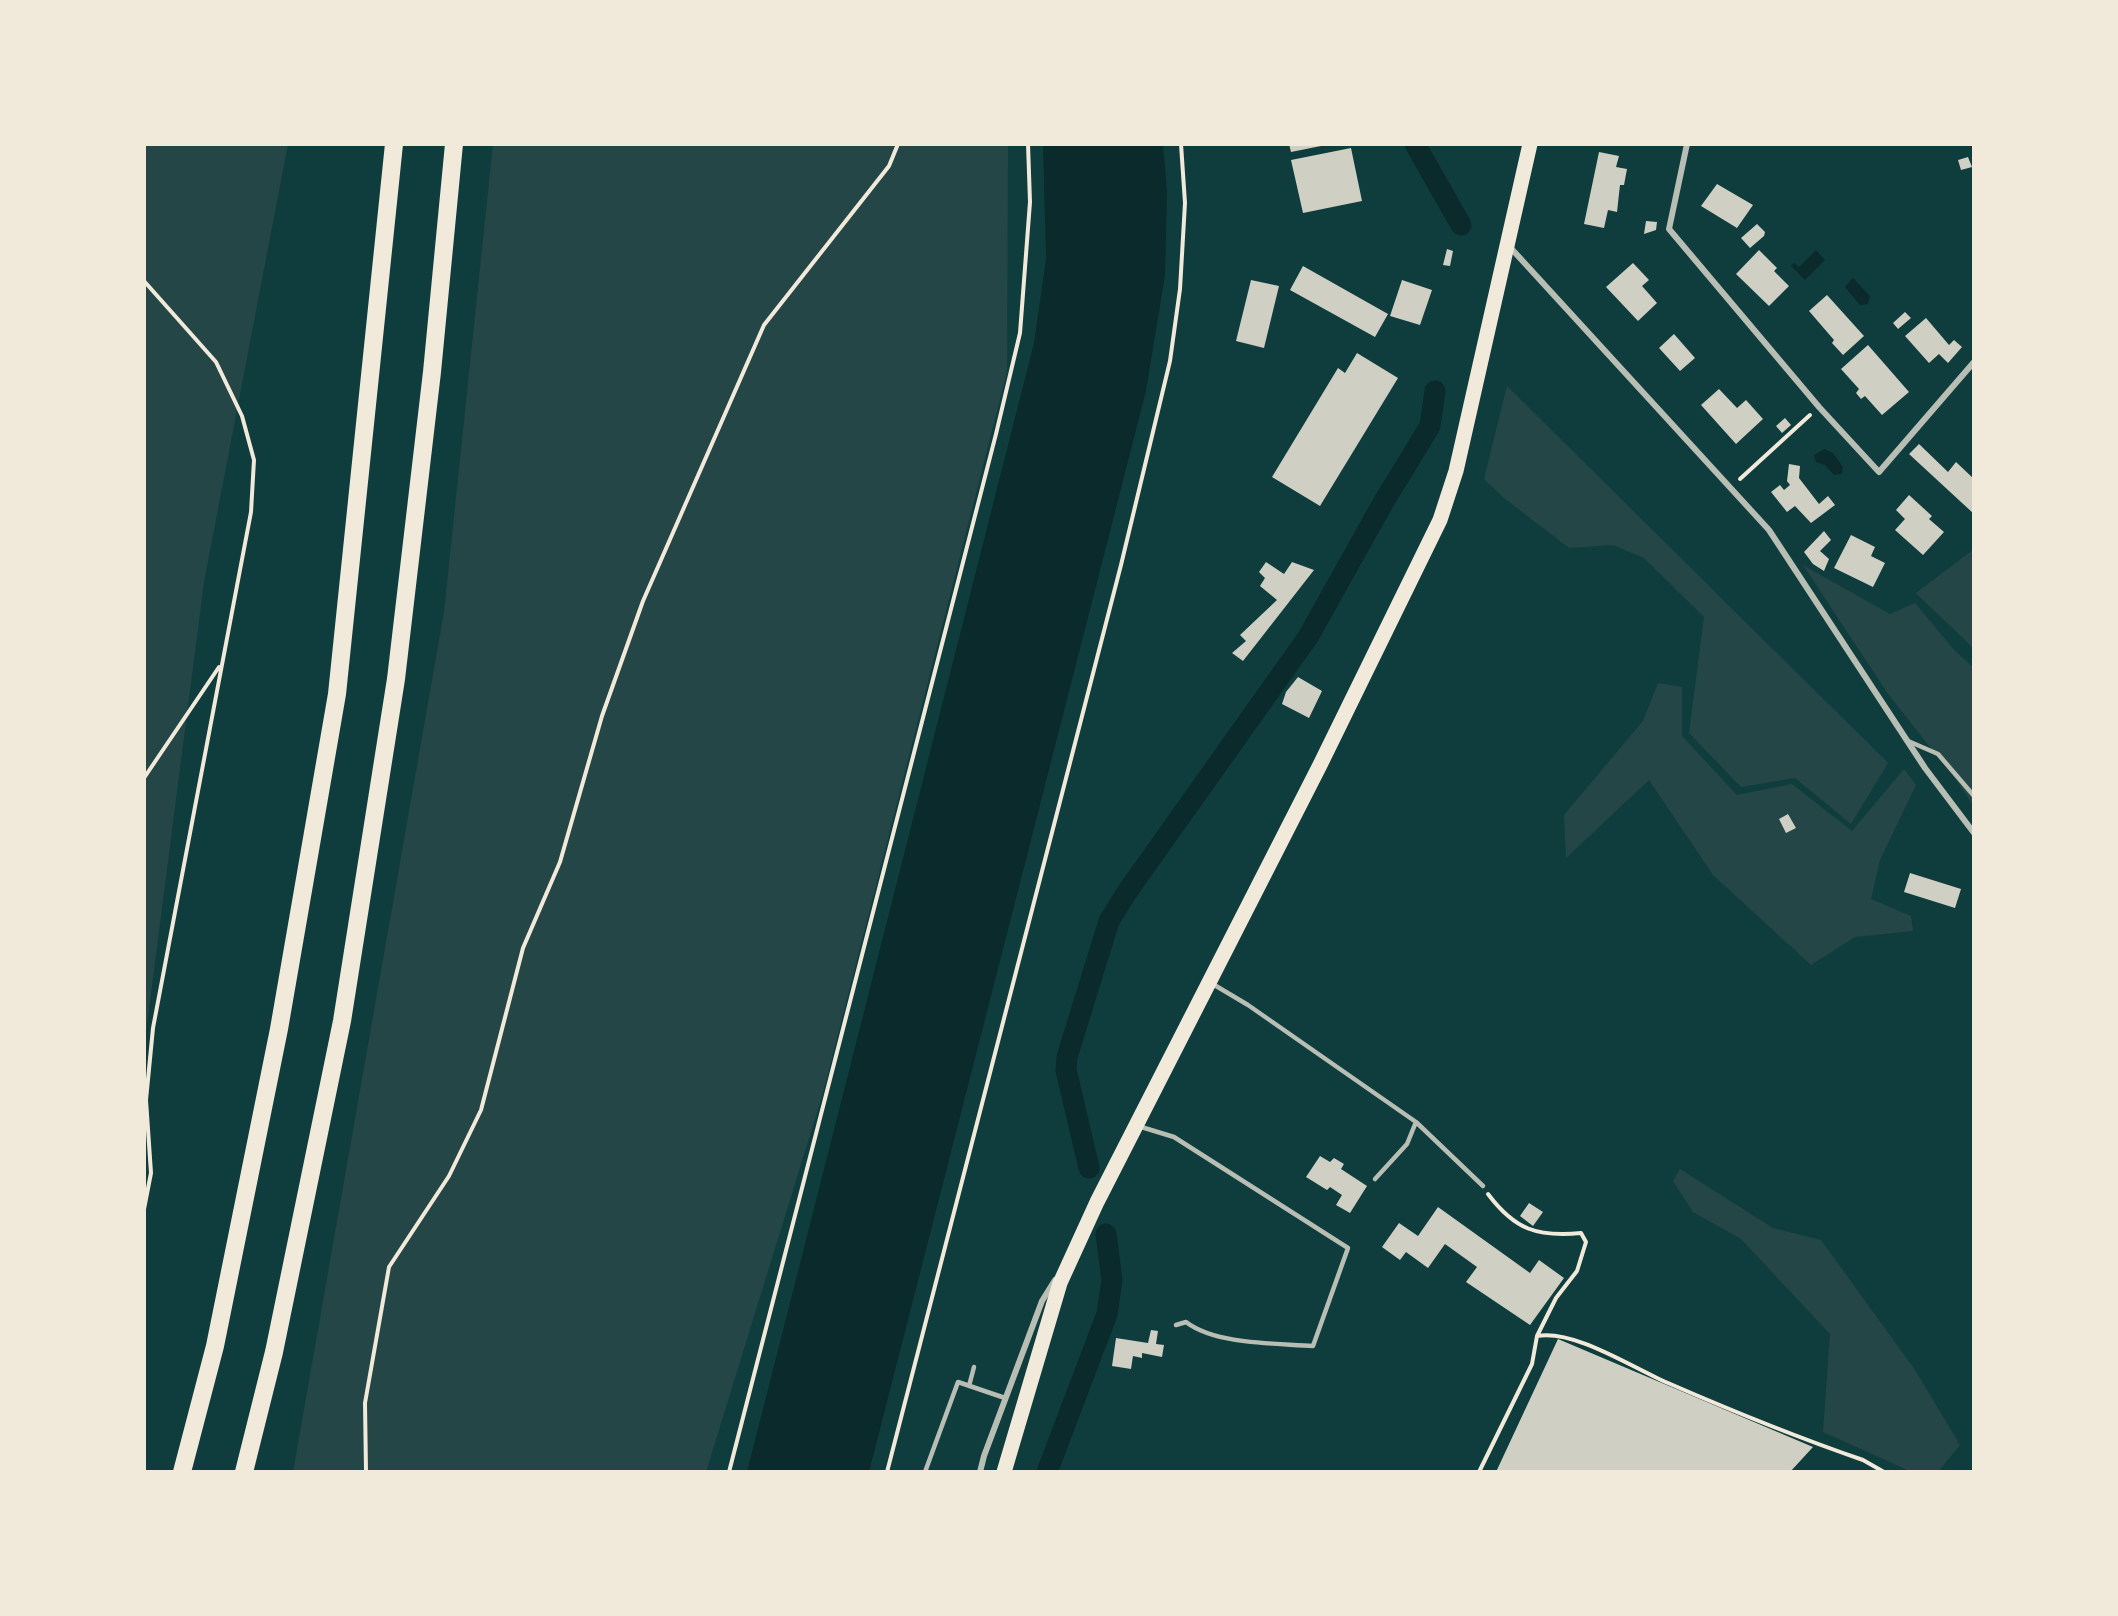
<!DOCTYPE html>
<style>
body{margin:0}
#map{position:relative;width:2118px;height:1616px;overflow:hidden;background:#0f3d3e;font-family:Ubuntu,sans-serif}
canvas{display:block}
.frame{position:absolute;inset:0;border:146px solid #f1e9da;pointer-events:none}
</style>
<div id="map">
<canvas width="2118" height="1616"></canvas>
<div class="frame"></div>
</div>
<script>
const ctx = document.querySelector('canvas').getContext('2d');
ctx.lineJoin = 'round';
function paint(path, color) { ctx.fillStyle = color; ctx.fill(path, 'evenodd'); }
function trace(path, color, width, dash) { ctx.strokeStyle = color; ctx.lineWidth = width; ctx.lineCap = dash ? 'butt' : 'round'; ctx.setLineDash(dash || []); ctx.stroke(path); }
paint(new Path2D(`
 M 144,144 L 288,144 L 204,582 L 144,1048 Z
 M 493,144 L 1008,144 L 1007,372 L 823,1093 L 706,1472 L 293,1472 L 444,612 Z
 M 1507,386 L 1888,763 L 1851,824 L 1795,778 L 1741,787 L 1689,733 L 1704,617 L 1644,558 L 1613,545 L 1569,548 L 1504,498 L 1484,479 Z
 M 1974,549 L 1974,649 L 1916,593 Z
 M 1803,565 L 1890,614 L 1915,603 L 1955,651 L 1974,668 L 1974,807 L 1957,781 L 1888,694 Z
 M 1658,683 L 1682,687 L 1682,736 L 1737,795 L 1792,784 L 1852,831 L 1904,769 L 1916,785 L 1880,860 L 1871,899 L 1911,916 L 1913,931 L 1855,937 L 1811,965 L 1713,875 L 1649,780 L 1566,858 L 1564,815 L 1643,721 Z
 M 1680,1169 L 1773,1228 L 1821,1240 L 1915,1370 L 1960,1445 L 1938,1472 L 1912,1472 L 1823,1432 L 1830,1334 L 1741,1239 L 1693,1212 L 1673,1181 Z`), '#244646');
paint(new Path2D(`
 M 1043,144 L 1163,144 L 1167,192 L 1165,275 L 1146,391 L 869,1472 L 747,1472 L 1034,343 L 1046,259 Z
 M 1816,250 L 1825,260 L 1805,280 L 1791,266 L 1794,263 L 1799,267 Z
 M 1853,278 L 1870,296 L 1868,304 L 1860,305 L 1845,287 Z
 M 1825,449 L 1833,453 L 1843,467 L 1842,474 L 1834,475 L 1825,465 L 1816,462 L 1814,455 Z`), '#0a2a2b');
trace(new Path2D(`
 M 1415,144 L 1461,225
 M 1089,1168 L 1066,1070 L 1067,1057 L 1109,921 L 1127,892 L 1308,637 L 1383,503 L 1430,426 L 1435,391
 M 1047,1472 L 1107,1314 L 1112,1280 L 1106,1234`), '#0a2a2b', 21);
paint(new Path2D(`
 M 1289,144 L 1326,144 L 1326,145 L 1291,152 Z
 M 1351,148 L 1362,201 L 1303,213 L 1291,160 Z
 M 1599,152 L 1619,156 L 1616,167 L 1627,169 L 1624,185 L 1620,185 L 1617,212 L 1608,210 L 1604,228 L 1584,224 Z
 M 1968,157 L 1972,167 L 1961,170 L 1958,160 Z
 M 1717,184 L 1753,205 L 1737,228 L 1701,206 Z
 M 1646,221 L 1657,222 L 1656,230 L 1644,234 Z
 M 1757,224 L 1765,232 L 1764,236 L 1750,248 L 1741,238 Z
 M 1447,249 L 1453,251 L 1450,266 L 1443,265 Z
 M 1759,250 L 1777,268 L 1774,271 L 1789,286 L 1769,306 L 1736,274 Z
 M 1633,263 L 1649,280 L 1642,286 L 1657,303 L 1638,321 L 1606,287 Z
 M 1303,266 L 1388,314 L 1375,337 L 1290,290 Z
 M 1251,280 L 1279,286 L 1264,348 L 1236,341 Z
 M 1402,280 L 1432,290 L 1420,325 L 1390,316 Z
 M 1827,295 L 1864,336 L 1843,355 L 1832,343 L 1834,340 L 1809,311 Z
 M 1905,312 L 1911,318 L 1898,329 L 1893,323 Z
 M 1926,318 L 1949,345 L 1954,340 L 1962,347 L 1948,363 L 1939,354 L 1929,363 L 1905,336 Z
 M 1674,334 L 1695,358 L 1680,371 L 1659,348 Z
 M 1868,345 L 1909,392 L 1882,415 L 1865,396 L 1861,399 L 1856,393 L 1859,389 L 1841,369 Z
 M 1357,353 L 1398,378 L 1320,506 L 1272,477 L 1338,368 L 1345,373 Z
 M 1719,389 L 1737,408 L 1746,400 L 1763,419 L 1736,444 L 1701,405 Z
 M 1785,418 L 1791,425 L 1782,433 L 1776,426 Z
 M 1919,444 L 1948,472 L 1956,462 L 1974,479 L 1974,514 L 1909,454 Z
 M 1789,464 L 1800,466 L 1799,478 L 1819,504 L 1828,496 L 1835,505 L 1811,523 L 1795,506 L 1787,512 L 1771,492 L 1780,485 L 1784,490 L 1790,485 L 1787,481 Z
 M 1909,495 L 1932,516 L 1929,519 L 1944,532 L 1923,555 L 1895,530 L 1905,519 L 1896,510 Z
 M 1824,531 L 1831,540 L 1820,551 L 1829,559 L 1824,571 L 1813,564 L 1804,552 Z
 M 1851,535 L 1875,547 L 1871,556 L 1885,563 L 1873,587 L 1834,568 Z
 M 1266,562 L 1284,574 L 1292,562 L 1314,570 L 1243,661 L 1232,653 L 1246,641 L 1240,635 L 1277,600 L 1260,586 L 1265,578 L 1259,572 Z
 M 1298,677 L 1322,691 L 1309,718 L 1282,704 L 1286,692 Z
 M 1788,814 L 1796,828 L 1786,833 L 1779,819 Z
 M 1910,873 L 1961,889 L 1955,908 L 1904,892 Z
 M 1320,1156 L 1330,1162 L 1334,1158 L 1344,1164 L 1341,1169 L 1367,1186 L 1350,1213 L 1336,1205 L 1342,1195 L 1330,1187 L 1327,1190 L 1306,1177 Z
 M 1529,1203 L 1543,1212 L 1533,1226 L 1520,1216 Z
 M 1438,1207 L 1530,1273 L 1539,1260 L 1564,1278 L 1530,1325 L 1466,1282 L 1477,1267 L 1445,1244 L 1428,1268 L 1406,1252 L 1400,1260 L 1382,1247 L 1399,1223 L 1418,1236 Z
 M 1151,1330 L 1158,1331 L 1156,1344 L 1164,1345 L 1162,1357 L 1142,1353 L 1142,1358 L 1133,1356 L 1131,1369 L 1112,1366 L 1116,1338 L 1148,1343 Z
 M 1558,1339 L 1813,1447 L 1790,1472 L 1496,1472 Z`), '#cfcfc3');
trace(new Path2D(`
 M 144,281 L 216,362 L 242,416 L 254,460 L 251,512 L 153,1028 L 146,1100 L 151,1173 L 144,1209
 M 1740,479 L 1810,415
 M 144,778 L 219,667
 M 1488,1194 C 1515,1230 1537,1237 1581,1233 L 1586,1242 L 1577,1271 L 1556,1298 L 1537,1336
 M 366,1472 L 365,1403 L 389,1267 L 449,1176 L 481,1110 L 523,948 L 560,862 L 602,716 L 643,601 L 764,325 L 889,166 L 898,144
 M 729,1472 L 996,434 L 1020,333 L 1030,202 L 1028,144
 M 887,1472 L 1121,565 L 1170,361 L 1180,289 L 1185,203 L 1181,144
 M 1479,1472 L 1532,1364 L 1537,1336 C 1574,1329 1633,1368 1668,1383 C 1730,1410 1799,1438 1863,1460 L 1884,1472`), '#f1e9da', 4);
trace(new Path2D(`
 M 1908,741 L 1938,754 L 1974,796
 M 1211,983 L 1248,1005 L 1416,1122 L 1483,1186
 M 1138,1126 L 1174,1137 L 1348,1248 L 1313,1346 C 1276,1343 1216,1345 1186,1322 L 1176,1325
 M 1375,1179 L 1407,1144 L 1416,1122
 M 969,1386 L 974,1367
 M 925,1472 L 958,1382 L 1005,1398`), '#b8beb3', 4.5);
trace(new Path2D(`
 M 1687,144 L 1669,229 L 1819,407 L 1879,472 L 1974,362
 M 1508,245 L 1769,530 L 1925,768 L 1974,833
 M 980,1472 L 984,1456 L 1042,1301 L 1055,1280`), '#b8beb3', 6);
trace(new Path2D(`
 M 1004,1472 L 1060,1283 L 1097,1202 L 1320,765 L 1440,520 L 1456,471 L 1530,144`), '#f1e9da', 15);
trace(new Path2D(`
 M 182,1472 L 215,1346 L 279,1029 L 337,694 L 394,144
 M 244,1472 L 274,1352 L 342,1021 L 396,679 L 432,372 L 454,144`), '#f1e9da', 18);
</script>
